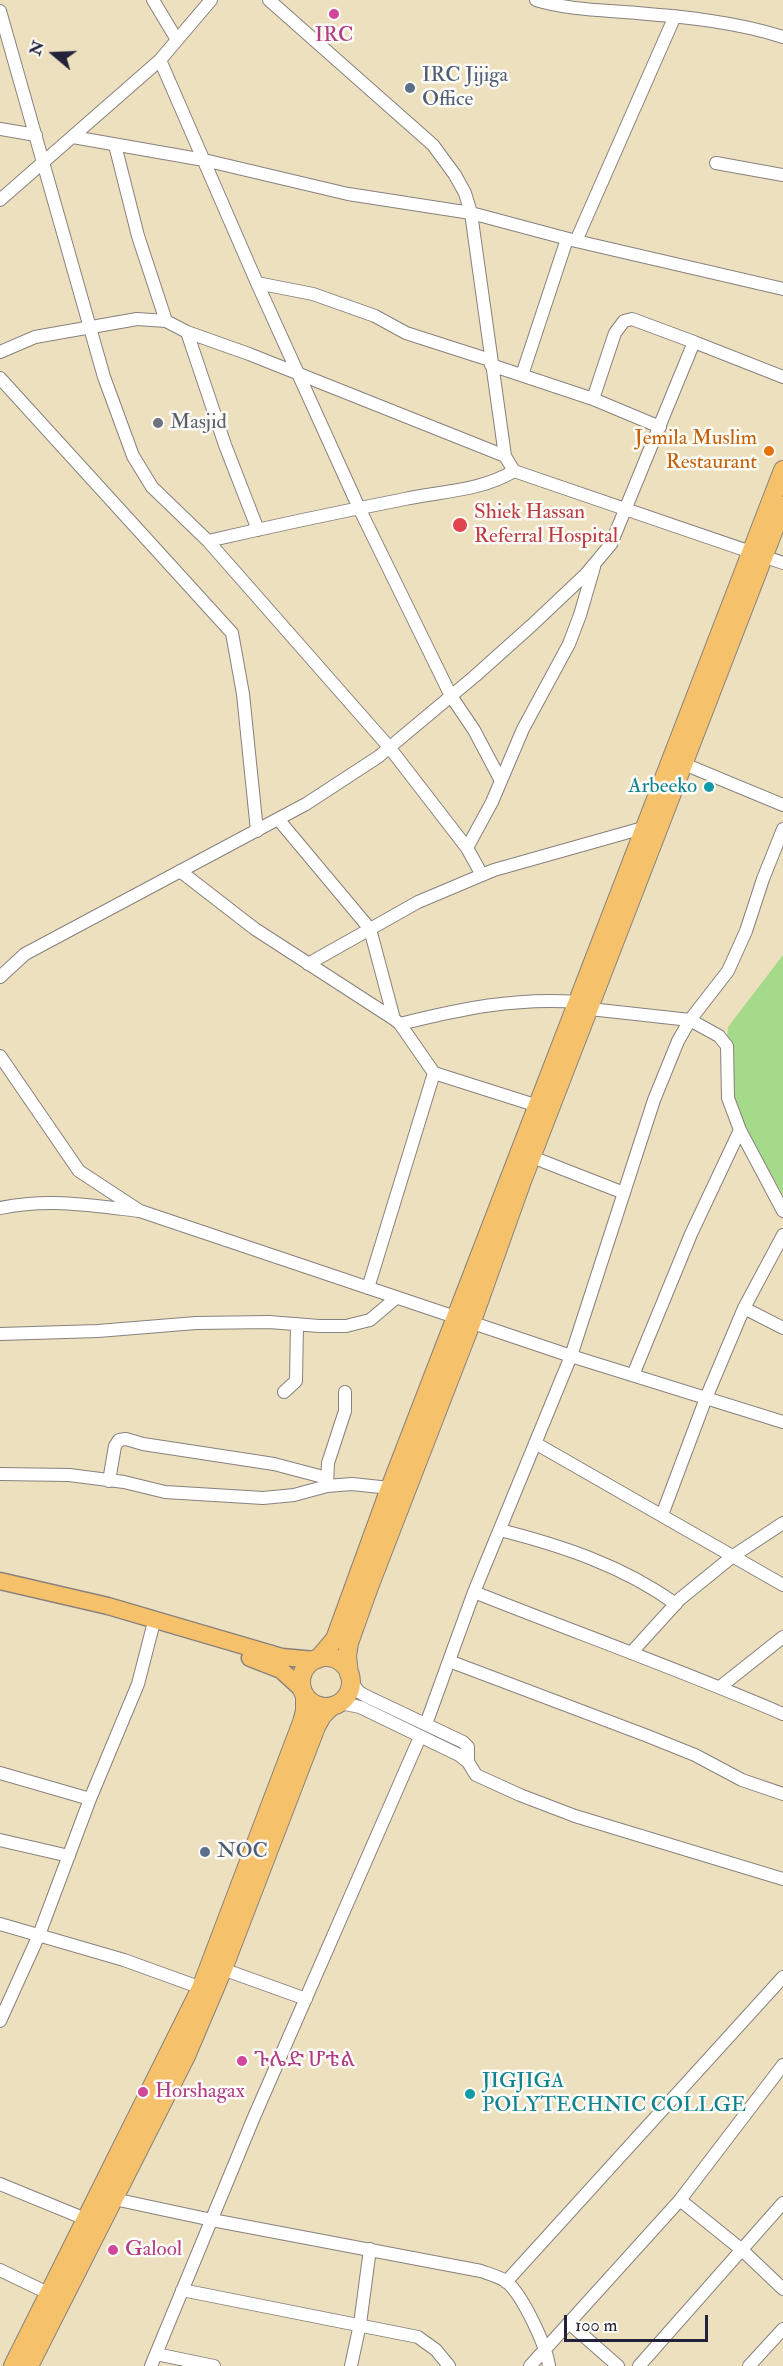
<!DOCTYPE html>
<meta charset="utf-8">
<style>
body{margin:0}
#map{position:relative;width:783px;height:2366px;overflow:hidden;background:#ede0bf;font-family:"IM FELL Double Pica",serif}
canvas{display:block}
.north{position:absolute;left:24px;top:24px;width:60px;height:60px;-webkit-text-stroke:4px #fdfcf7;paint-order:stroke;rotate:289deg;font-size:16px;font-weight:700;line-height:24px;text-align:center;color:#22223b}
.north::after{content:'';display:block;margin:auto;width:21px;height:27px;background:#22223b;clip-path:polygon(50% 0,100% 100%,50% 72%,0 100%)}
.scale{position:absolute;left:564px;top:2315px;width:144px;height:27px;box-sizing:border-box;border:3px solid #22223b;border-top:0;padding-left:8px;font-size:18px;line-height:21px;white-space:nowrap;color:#22223b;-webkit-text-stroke:4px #fdfcf7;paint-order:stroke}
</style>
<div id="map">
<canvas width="783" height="2366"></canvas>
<div class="north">N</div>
<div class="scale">100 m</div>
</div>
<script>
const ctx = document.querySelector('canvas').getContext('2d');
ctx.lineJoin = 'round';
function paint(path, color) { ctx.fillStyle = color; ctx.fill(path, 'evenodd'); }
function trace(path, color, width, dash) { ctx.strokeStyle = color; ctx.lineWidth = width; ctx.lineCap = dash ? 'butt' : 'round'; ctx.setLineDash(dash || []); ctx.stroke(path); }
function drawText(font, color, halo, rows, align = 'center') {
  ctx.font = font + ' "IM FELL Double Pica","Noto Serif Ethiopic",serif'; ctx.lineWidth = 5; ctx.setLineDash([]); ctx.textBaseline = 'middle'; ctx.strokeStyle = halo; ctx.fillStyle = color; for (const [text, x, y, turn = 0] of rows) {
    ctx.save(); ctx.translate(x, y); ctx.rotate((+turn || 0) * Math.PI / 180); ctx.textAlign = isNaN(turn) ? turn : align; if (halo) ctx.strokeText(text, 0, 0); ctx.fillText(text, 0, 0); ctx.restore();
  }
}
paint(new Path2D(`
 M 783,955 L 783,1195 L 723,1089 L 728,1027 Z`), '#a5da8b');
const minor = new Path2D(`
 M 153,0 L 177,40
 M 269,0 L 433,145 L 455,175 L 465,193 L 471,213 L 505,456 L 514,471 L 783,563
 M 536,0 C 569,10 602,10 637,13 C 686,17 736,22 783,37
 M 0,11 L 104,377 L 133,456 L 152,487 L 208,541 L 389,747 L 467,848
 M 160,60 L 257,283 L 359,508 L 451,696 L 474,730 L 501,781
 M 0,129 L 36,135
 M 73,137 L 204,160 L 348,194 L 471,213 L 576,241 L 783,289
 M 115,145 L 138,236 L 166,321
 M 716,163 L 783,175
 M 0,200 L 160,60 L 211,0
 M 576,241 L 675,16
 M 257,283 L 313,294 L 375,316 L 406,333 L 490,360
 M 187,332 L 225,445 L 258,530
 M 0,352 L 35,337 L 137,319 L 166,321 L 187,332 L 249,354 L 505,456
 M 491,365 L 593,399 L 660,427
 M 522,375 L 567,239
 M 0,378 L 232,633 L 243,694 L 257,831
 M 593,399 L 615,333 L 624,321 L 632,319 L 694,342
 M 208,541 C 273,526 339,512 405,499 C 442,491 481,491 514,471
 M 684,764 L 783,805
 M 278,819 L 370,929 L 394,1019
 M 180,871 L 255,929 L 394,1019 L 400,1024 L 434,1073 L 368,1288
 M 482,875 L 467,848 L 492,802 L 523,729 L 569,644 L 580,615 L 594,567
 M 308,964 L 418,902 L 494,870 L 650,826
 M 0,977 L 25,954 L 306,804 L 378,757 L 475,676 L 532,625 L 586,574 L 611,544 L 694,342 L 783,377
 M 590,1009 L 690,1020 L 719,1036 L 727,1046 L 728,1098 L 740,1130 L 783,1211
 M 400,1024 C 460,1009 516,997 578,1002
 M 0,1056 L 79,1171 L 140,1211 L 571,1356 L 783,1422
 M 434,1073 L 538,1106
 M 532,1157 L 624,1193
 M 0,1208 C 49,1198 90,1205 139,1211
 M 744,1308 L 783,1328
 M 0,1334 L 98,1331 L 196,1323 L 269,1322 L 319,1326 L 346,1326 L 370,1320 L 396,1298
 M 633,1375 L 691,1234 L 740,1130
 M 284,1392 L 296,1381 L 297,1324
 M 535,1443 L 783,1585
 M 0,1474 L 69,1475 L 124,1482 L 165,1492 L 263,1498 L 294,1495 L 327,1486 L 352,1484 L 390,1488
 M 109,1481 L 115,1446 L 119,1440 L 126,1439 L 143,1444 L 274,1464 L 327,1478
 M 327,1485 L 328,1463 L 345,1411 L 345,1392
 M 662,1515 L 706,1398 L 744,1308 L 783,1235
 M 500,1530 C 563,1546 623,1566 676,1604
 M 474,1592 C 577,1633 681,1670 783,1714
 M 631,1653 L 680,1599 L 733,1556 L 783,1523
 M 449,1661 L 645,1735 L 695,1755 L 742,1780 L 783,1794
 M 350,1680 L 359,1692 L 366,1696 L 463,1742 L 468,1747 L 468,1762
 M 720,1687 L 783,1637
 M 340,1703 L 360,1707 L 459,1755 L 468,1762 L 476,1775 L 520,1795 L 575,1816 L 783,1879
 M 426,1724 L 474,1592 L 571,1356 L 654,1100 L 678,1041 L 690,1020 L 728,971 L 746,931 L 763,879 L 783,829
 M 0,1773 L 90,1799
 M 0,1840 L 69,1856
 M 0,1924 L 124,1960 L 207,1990
 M 217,1967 L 306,1999
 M 0,2021 L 39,1935 L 90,1799 L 138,1684 L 155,1618
 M 0,2184 L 88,2220
 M 114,2199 L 212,2220 L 481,2271 C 489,2274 501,2277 507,2282 C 523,2296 546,2345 549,2366
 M 680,2200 L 742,2250 L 783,2289
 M 0,2270 L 50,2294
 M 506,2282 L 783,1977
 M 182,2290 L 418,2337 L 436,2350 L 449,2366
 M 569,2323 L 618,2366
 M 156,2354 L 214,2366
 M 151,2366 L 254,2117 L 420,1737
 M 351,2366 L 360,2324 L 370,2249
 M 530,2366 L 680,2200 L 783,2065
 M 639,2366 L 783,2203
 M 749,2366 L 783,2329`);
const major = new Path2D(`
 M 0,1581 L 108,1606 L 282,1657 L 315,1660
 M 250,1658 L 281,1670 L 303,1690`);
const highway = new Path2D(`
 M301 1682a25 25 0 1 1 50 0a25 25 0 1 1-50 0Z
 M 318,1659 L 335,1639 L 390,1488 L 783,470
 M 349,1674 L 347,1656 L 349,1643 L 369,1587 L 472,1321 L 522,1181 L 783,506
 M 13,2366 L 201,1988 L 302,1722 L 305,1711 L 305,1695
 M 29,2366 L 186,2056 L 223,1969 L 316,1727 L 322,1716 L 332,1706`);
trace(minor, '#88817d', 14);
trace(major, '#88817d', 19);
trace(highway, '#88817d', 20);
trace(minor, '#fff', 12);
trace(major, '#f6c16b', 16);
trace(highway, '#f6c16b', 18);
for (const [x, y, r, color] of [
 [334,14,6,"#d1479c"],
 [410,88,6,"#5c6f8a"],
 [158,423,6,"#6b7280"],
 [769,451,6,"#e8710a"],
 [460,525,8,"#e0444e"],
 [709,787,6,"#0f9aa8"],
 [205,1852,6,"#5c6f8a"],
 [242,2061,6,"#d1479c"],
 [143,2092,6,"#d1479c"],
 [470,2094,6,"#0f9aa8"],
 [113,2250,6,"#d1479c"]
]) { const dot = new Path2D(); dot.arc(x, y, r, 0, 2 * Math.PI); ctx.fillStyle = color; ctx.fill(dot); trace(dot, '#fdfcf7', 2); }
drawText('21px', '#b23c85', '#fdfcf7', [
 ["IRC",334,36,"center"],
 ["ጉሌድ ሆቴል",254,2061],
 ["Horshagax",155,2092],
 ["Galool",125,2250]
], 'left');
drawText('21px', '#4e5e75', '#fdfcf7', [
 ["IRC Jijiga",422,76],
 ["Office",422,100],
 ["NOC",217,1852]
], 'left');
drawText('21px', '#5b616d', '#fdfcf7', [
 ["Masjid",170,423]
], 'left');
drawText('21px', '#c56008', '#fdfcf7', [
 ["Jemila Muslim",757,439],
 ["Restaurant",757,463]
], 'right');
drawText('21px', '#be3a42', '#fdfcf7', [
 ["Shiek Hassan",474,513],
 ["Referral Hospital",474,537]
], 'left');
drawText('21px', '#0d838f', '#fdfcf7', [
 ["Arbeeko",697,787],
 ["JIGJIGA",482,2082,"left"],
 ["POLYTECHNIC COLLGE",482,2106,"left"]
], 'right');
</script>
